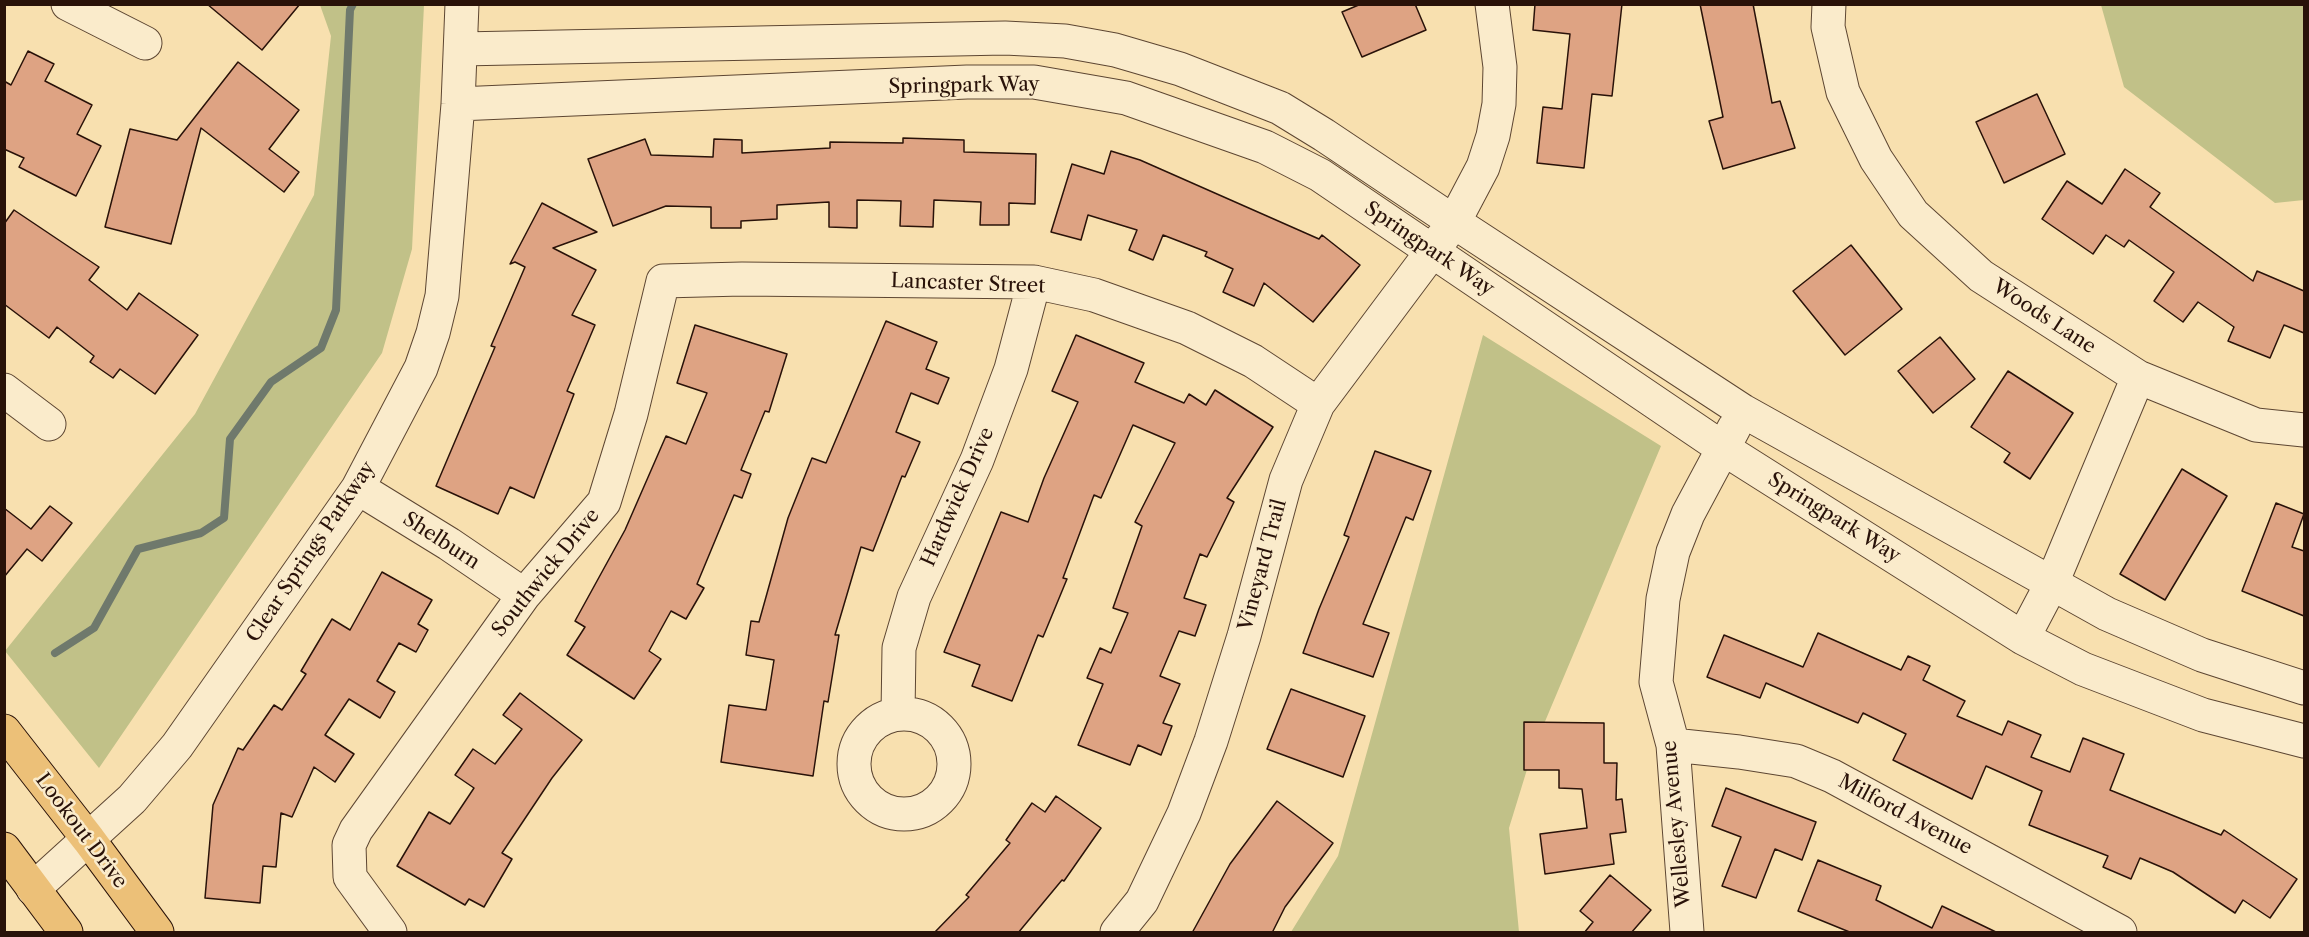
<!DOCTYPE html>
<style>
body{margin:0}
#map{position:relative;width:2309px;height:937px;overflow:hidden;background:#f8e0af;font-family:"Libre Caslon Text",serif}
canvas{display:block}
.frame{position:absolute;inset:0;border:6px solid #291209;pointer-events:none}
</style>
<div id="map">
<canvas width="2309" height="937"></canvas>
<div class="frame"></div>
</div>
<script>
const ctx = document.querySelector('canvas').getContext('2d');
ctx.lineJoin = 'round';
function paint(path, color) { ctx.fillStyle = color; ctx.fill(path, 'evenodd'); }
function trace(path, color, width, dash) { ctx.strokeStyle = color; ctx.lineWidth = width; ctx.lineCap = dash ? 'butt' : 'round'; ctx.setLineDash(dash || []); ctx.stroke(path); }
function drawText(font, color, halo, rows, align = 'center') {
  ctx.font = font + ' "Libre Caslon Text",serif'; ctx.lineWidth = 5; ctx.setLineDash([]); ctx.textBaseline = 'middle'; ctx.strokeStyle = halo; ctx.fillStyle = color; for (const [text, x, y, turn = 0] of rows) {
    ctx.save(); ctx.translate(x, y); ctx.rotate((+turn || 0) * Math.PI / 180); ctx.textAlign = isNaN(turn) ? turn : align; if (halo) ctx.strokeText(text, 0, 0); ctx.fillText(text, 0, 0); ctx.restore();
  }
}
paint(new Path2D(`
 M 320,5 L 424,5 L 412,249 L 382,353 L 99,768 L 5,651 L 195,414 L 314,195 L 331,36 Z
 M 2101,5 L 2304,5 L 2304,200 L 2275,203 L 2124,87 Z
 M 1483,335 L 1661,446 L 1533,750 L 1509,828 L 1519,932 L 1291,932 L 1338,856 Z`), '#c1c188');
trace(new Path2D(`
 M 55,653 L 94,628 L 138,549 L 201,533 L 224,518 L 230,439 L 271,382 L 321,348 L 336,310 L 350,10 L 353,4`), '#6f796c', 8);
const building = new Path2D(`
 M 207,4 L 300,4 L 262,50 Z
 M 1361,4 L 1415,4 L 1426,30 L 1362,57 L 1342,12 Z
 M 1535,4 L 1622,4 L 1612,96 L 1592,94 L 1584,168 L 1537,163 L 1543,107 L 1562,109 L 1570,34 L 1533,30 Z
 M 1700,4 L 1753,4 L 1772,103 L 1780,101 L 1795,148 L 1723,169 L 1709,121 L 1723,117 Z
 M 28,51 L 54,64 L 45,81 L 92,105 L 77,134 L 101,146 L 76,196 L 19,167 L 24,158 L 4,149 L 4,81 L 11,85 Z
 M 238,62 L 299,110 L 269,149 L 299,172 L 284,192 L 201,128 L 171,244 L 105,227 L 130,129 L 177,140 Z
 M 2037,94 L 2065,154 L 2004,183 L 1976,122 Z
 M 903,138 L 964,140 L 964,152 L 1036,154 L 1035,204 L 1009,203 L 1009,225 L 980,225 L 981,202 L 934,200 L 933,227 L 900,226 L 901,201 L 857,200 L 857,228 L 829,227 L 829,202 L 777,205 L 777,219 L 741,221 L 741,228 L 711,228 L 711,207 L 666,206 L 613,226 L 588,159 L 645,139 L 651,155 L 713,157 L 714,139 L 742,140 L 742,153 L 830,148 L 830,142 L 903,143 Z
 M 1111,151 L 1140,160 L 1319,239 L 1322,235 L 1360,265 L 1313,322 L 1264,283 L 1254,306 L 1223,292 L 1233,269 L 1205,256 L 1207,252 L 1163,235 L 1153,260 L 1129,250 L 1137,230 L 1088,215 L 1081,240 L 1051,232 L 1072,164 L 1104,174 Z
 M 2125,169 L 2160,193 L 2150,207 L 2253,281 L 2257,271 L 2304,291 L 2304,333 L 2284,325 L 2270,358 L 2228,341 L 2234,327 L 2198,302 L 2183,322 L 2154,301 L 2174,272 L 2129,240 L 2124,247 L 2106,235 L 2093,254 L 2042,219 L 2067,181 L 2102,204 Z
 M 542,203 L 597,232 L 553,248 L 596,270 L 572,315 L 595,325 L 567,391 L 574,394 L 534,498 L 510,487 L 498,514 L 436,486 L 495,347 L 491,346 L 525,267 L 515,262 L 510,264 Z
 M 14,210 L 99,267 L 89,280 L 127,310 L 139,293 L 198,335 L 155,394 L 120,369 L 113,378 L 90,362 L 94,356 L 57,327 L 49,338 L 4,304 L 4,224 Z
 M 1851,245 L 1902,309 L 1845,355 L 1793,291 Z
 M 886,321 L 937,342 L 926,369 L 949,378 L 938,404 L 911,393 L 896,432 L 920,442 L 905,477 L 902,476 L 873,551 L 861,547 L 835,635 L 839,635 L 828,702 L 824,701 L 813,776 L 721,762 L 729,705 L 766,710 L 774,660 L 746,655 L 751,621 L 759,622 L 788,518 L 812,458 L 826,463 Z
 M 695,325 L 787,354 L 769,412 L 765,411 L 741,470 L 751,474 L 742,498 L 734,495 L 697,584 L 704,588 L 686,619 L 671,611 L 649,651 L 661,659 L 634,699 L 567,655 L 585,627 L 575,621 L 625,530 L 666,436 L 686,444 L 707,393 L 677,383 Z
 M 1076,335 L 1144,363 L 1135,382 L 1184,403 L 1189,394 L 1206,405 L 1215,390 L 1273,427 L 1227,498 L 1234,502 L 1207,557 L 1200,554 L 1184,598 L 1206,605 L 1195,636 L 1179,631 L 1160,676 L 1180,684 L 1163,723 L 1172,726 L 1161,755 L 1138,745 L 1130,765 L 1078,745 L 1103,684 L 1087,678 L 1100,648 L 1111,653 L 1128,613 L 1113,608 L 1142,526 L 1135,522 L 1175,443 L 1133,425 L 1101,498 L 1094,495 L 1063,578 L 1067,579 L 1043,637 L 1038,635 L 1012,701 L 972,686 L 980,665 L 944,652 L 1001,512 L 1028,522 L 1044,478 L 1078,402 L 1052,391 Z
 M 1940,337 L 1975,379 L 1933,413 L 1898,371 Z
 M 2008,371 L 2073,413 L 2030,479 L 2004,462 L 2010,453 L 1971,427 Z
 M 1375,451 L 1431,471 L 1413,520 L 1406,517 L 1363,624 L 1389,633 L 1373,677 L 1303,653 L 1319,609 L 1349,537 L 1344,535 Z
 M 2182,469 L 2227,496 L 2165,600 L 2120,574 Z
 M 2276,503 L 2304,514 L 2292,547 L 2304,551 L 2304,616 L 2242,591 Z
 M 50,506 L 72,523 L 42,561 L 27,549 L 4,577 L 4,508 L 31,529 Z
 M 382,572 L 432,600 L 418,624 L 428,630 L 416,652 L 399,643 L 377,681 L 395,692 L 380,718 L 349,699 L 325,735 L 354,754 L 335,782 L 314,767 L 292,817 L 281,813 L 276,867 L 263,866 L 260,903 L 205,898 L 213,805 L 238,748 L 243,750 L 274,705 L 282,710 L 306,674 L 301,671 L 332,619 L 350,630 Z
 M 1818,633 L 1901,670 L 1908,656 L 1930,666 L 1923,680 L 1965,701 L 1957,716 L 2002,735 L 2008,721 L 2041,735 L 2031,757 L 2070,772 L 2083,738 L 2124,754 L 2110,790 L 2221,835 L 2224,830 L 2297,879 L 2270,918 L 2243,900 L 2235,913 L 2173,872 L 2140,858 L 2131,879 L 2103,867 L 2108,856 L 2029,825 L 2042,791 L 1986,766 L 1972,799 L 1893,760 L 1906,734 L 1863,713 L 1858,723 L 1766,683 L 1760,698 L 1707,677 L 1724,635 L 1803,667 Z
 M 1291,689 L 1365,716 L 1343,777 L 1267,749 Z
 M 520,693 L 582,740 L 552,778 L 502,853 L 512,859 L 484,907 L 469,899 L 465,905 L 397,866 L 429,812 L 450,824 L 474,788 L 455,775 L 473,749 L 495,764 L 522,729 L 503,715 Z
 M 1524,722 L 1604,723 L 1604,763 L 1617,763 L 1616,800 L 1622,799 L 1626,832 L 1610,834 L 1614,864 L 1545,874 L 1540,834 L 1587,828 L 1582,789 L 1559,788 L 1559,770 L 1524,770 Z
 M 1726,788 L 1816,822 L 1802,860 L 1775,849 L 1756,898 L 1722,886 L 1741,837 L 1712,826 Z
 M 1056,796 L 1101,828 L 1064,881 L 1062,880 L 1018,933 L 934,933 L 969,897 L 966,895 L 1010,843 L 1006,840 L 1032,803 L 1045,812 Z
 M 1277,801 L 1333,843 L 1285,907 L 1272,933 L 1192,933 L 1230,864 Z
 M 1818,860 L 1881,886 L 1876,900 L 1932,928 L 1942,906 L 1998,933 L 1852,933 L 1798,911 Z
 M 1610,875 L 1651,910 L 1631,933 L 1584,933 L 1593,922 L 1580,911 Z`);
paint(building, '#dea383');
trace(building, '#291209', 1.5);
const minor = new Path2D(`
 M 68,4 L 145,43
 M 1829,4 L 1828,27 L 1843,92 L 1876,159 L 1913,214 L 1981,276 L 2138,377 L 2256,425 L 2304,430
 M 461,49 L 1005,38 L 1065,41 L 1115,50 L 1180,69 L 1280,108 L 1324,135 L 1454,222 L 1743,411 L 2107,614 L 2202,655 L 2304,688
 M 458,104 L 967,82 L 1034,82 L 1126,98 L 1265,147 L 1320,175 L 1724,449 L 2023,638 L 2083,669 L 2203,715 L 2304,741
 M 4,390 L 49,424
 M 358,488 L 449,544 L 524,595
 M 2023,638 L 2052,583 L 2138,377
 M 898,714 L 899,648 L 914,597 L 977,460 L 1011,369 L 1034,282
 M854 764a50 50 0 1 1 100 0a50 50 0 1 1-100 0Z
 M 1673,745 L 1739,752 L 1796,761 L 1832,776 L 2120,932
 M 33,889 L 132,799 L 177,746 L 358,488 L 421,368 L 433,333 L 442,296 L 458,104 L 462,4
 M 390,932 L 350,877 L 349,845 L 356,830 L 524,595 L 604,502 L 631,414 L 663,281 L 742,279 L 1034,282 L 1094,295 L 1187,328 L 1253,361 L 1318,404
 M 1117,932 L 1142,901 L 1184,813 L 1211,741 L 1244,636 L 1286,480 L 1318,404 L 1454,222 L 1483,167 L 1493,136 L 1499,104 L 1500,67 L 1492,4
 M 1687,932 L 1673,745 L 1656,682 L 1663,599 L 1673,552 L 1688,514 L 1734,428`);
const major = new Path2D(`
 M 4,731 L 89,840 L 157,932
 M 4,849 L 66,932`);
trace(minor, '#5d4632', 35);
trace(major, '#291209', 35);
trace(minor, '#faebcb', 33);
trace(major, '#ecc078', 33);
drawText('20px', '#291209', '#faebcb', [
 ["Springpark Way",964,86,-1],
 ["Springpark Way",1429,249,34],
 ["Lancaster Street",968,284,2],
 ["Woods Lane",2044,317,33],
 ["Hardwick Drive",958,497,-66],
 ["Springpark Way",1834,518,32],
 ["Shelburn",441,541,33],
 ["Clear Springs Parkway",311,552,-56],
 ["Vineyard Trail",1263,565,-75],
 ["Southwick Drive",546,573,-51],
 ["Milford Avenue",1905,815,28],
 ["Wellesley Avenue",1677,824,-95],
 ["Lookout Drive",81,831,53]
]);
</script>
